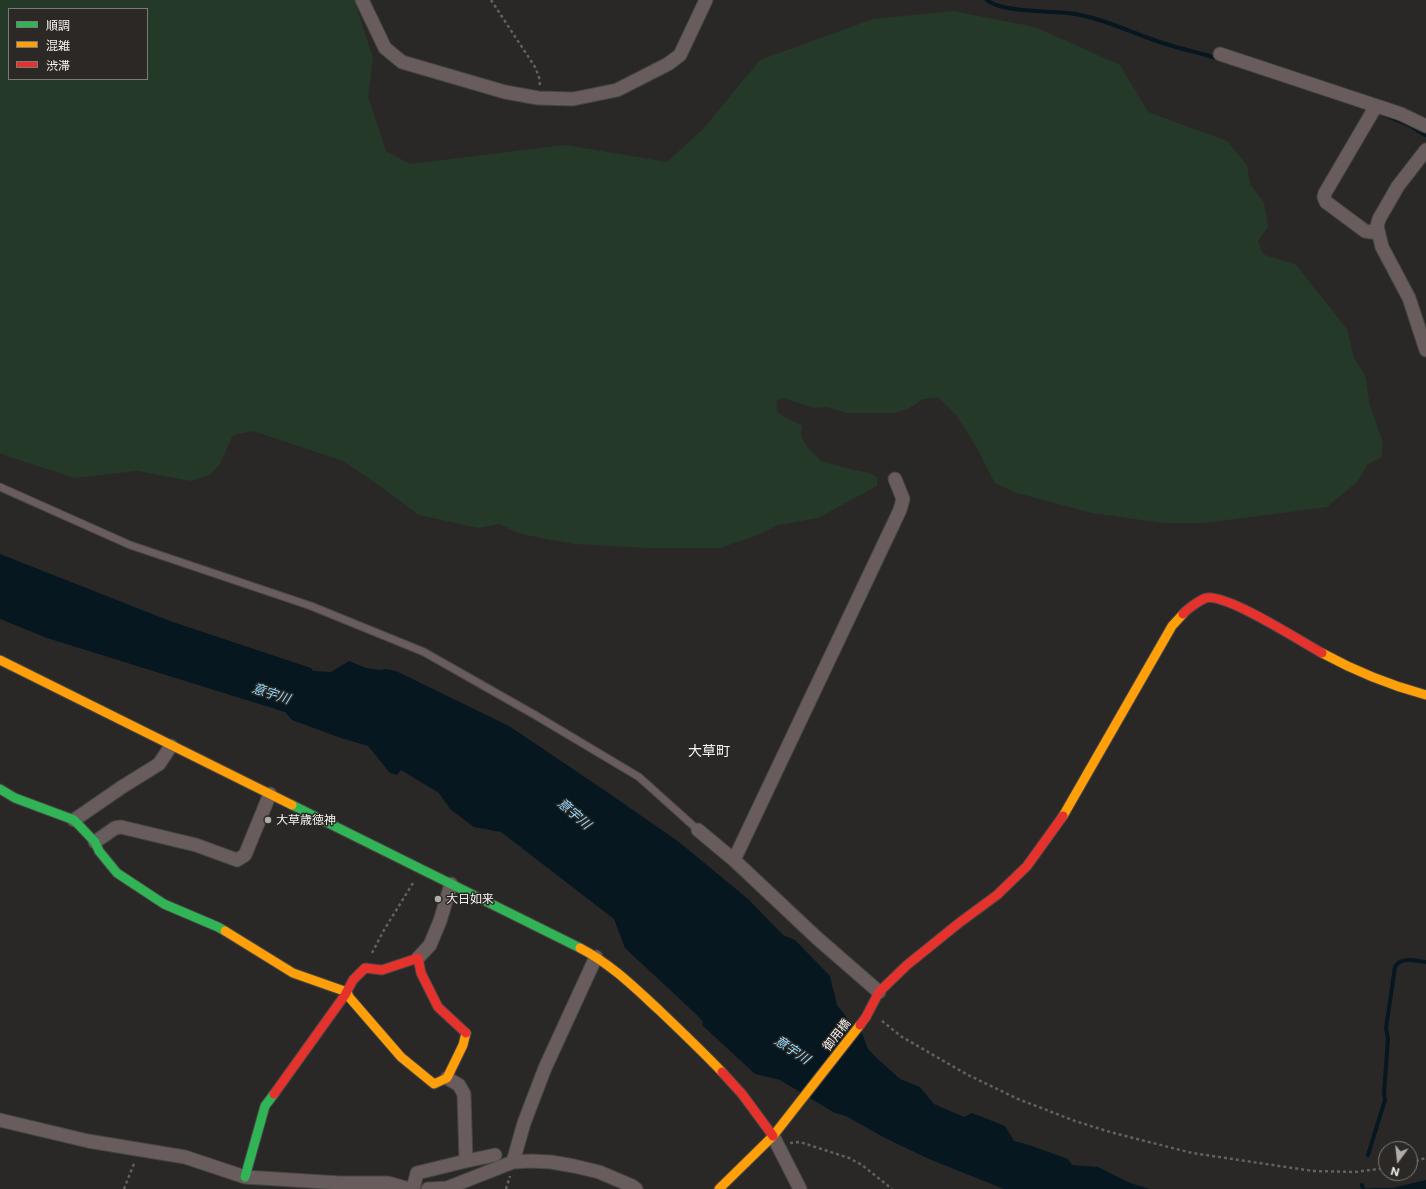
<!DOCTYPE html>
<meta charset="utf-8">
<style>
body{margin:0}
#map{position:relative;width:1426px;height:1189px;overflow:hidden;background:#2a2826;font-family:"Public Sans","Noto Sans JP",sans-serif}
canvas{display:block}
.legend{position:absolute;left:8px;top:8px;width:140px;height:72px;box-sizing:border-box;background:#2b2825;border:1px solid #7c7a77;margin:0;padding:5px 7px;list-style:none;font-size:12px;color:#f6f4f2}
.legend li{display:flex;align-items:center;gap:8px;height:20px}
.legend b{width:20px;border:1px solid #7c7a77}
.north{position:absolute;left:1378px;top:1141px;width:40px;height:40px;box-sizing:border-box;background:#2b2825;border:1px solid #7c7a77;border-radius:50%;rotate:195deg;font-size:11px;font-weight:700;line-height:16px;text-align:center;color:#f6f4f2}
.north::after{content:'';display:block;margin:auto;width:14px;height:18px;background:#afadab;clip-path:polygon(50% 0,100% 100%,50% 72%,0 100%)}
</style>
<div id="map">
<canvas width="1426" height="1189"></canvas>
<ul class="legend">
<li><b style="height:5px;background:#30b455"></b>順調</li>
<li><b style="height:5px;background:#ff9f0a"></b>混雑</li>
<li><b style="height:5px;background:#e5322d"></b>渋滞</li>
</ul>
<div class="north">N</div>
</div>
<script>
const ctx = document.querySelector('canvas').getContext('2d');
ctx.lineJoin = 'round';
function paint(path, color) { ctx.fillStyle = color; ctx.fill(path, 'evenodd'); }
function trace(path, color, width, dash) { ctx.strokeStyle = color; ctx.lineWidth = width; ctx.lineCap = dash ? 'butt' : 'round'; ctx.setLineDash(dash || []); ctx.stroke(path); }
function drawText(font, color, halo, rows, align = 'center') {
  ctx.font = font + ' "Public Sans","Noto Sans JP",sans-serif'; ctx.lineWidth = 3; ctx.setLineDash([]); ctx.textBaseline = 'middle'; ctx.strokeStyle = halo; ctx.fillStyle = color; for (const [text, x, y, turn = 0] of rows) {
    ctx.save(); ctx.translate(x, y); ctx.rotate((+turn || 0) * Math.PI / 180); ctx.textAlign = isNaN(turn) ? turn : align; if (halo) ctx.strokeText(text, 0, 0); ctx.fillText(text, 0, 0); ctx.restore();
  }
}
paint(new Path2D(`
 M 0,0 L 354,0 L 373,58 L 368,97 L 386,151 L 410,164 L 565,145 L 667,162 L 704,128 L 760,60 L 873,19 L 953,11 L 1035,27 L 1120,65 L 1148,112 L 1227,141 L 1247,165 L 1250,184 L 1264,203 L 1268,227 L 1258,241 L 1263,254 C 1274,259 1285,260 1296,265 L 1347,329 L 1354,358 L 1365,375 L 1370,406 L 1383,442 L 1381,458 L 1368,464 L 1357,482 L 1327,507 L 1204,523 L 1163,523 L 1092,513 L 1017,493 L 995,483 L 977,448 L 957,416 L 938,397 L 923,399 L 909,408 L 895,413 L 847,413 L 827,407 L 814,408 L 783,398 L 777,400 C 777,403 776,408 777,410 C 779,417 796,421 802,426 L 801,437 L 809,449 L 821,461 L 854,470 L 869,473 L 877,477 L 877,486 L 818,518 L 778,525 L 758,535 L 720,548 L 647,548 L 574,544 L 521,534 L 499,524 L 478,528 L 419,515 L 380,486 L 343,461 L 253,431 L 233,435 L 220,464 L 210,475 L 191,481 L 137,471 L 75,478 L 7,456 L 0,453 ZM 9,9 L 147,9 L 147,79 L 9,79 Z`), '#253929');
paint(new Path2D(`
 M 0,554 L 170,621 L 311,668 L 313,671 L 331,672 L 349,661 L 366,668 L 381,670 L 386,669 L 396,671 L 509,726 L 607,792 L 679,842 L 748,899 L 783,935 L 795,940 L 830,976 L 837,1005 L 851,1023 L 862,1033 L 868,1049 L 880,1061 L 900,1079 L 920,1087 L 934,1104 L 964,1117 L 972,1113 L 1005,1126 L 1014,1141 L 1026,1144 L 1068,1159 L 1072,1165 L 1098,1167 L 1130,1183 L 1150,1189 L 1004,1189 L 929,1159 L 885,1138 L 846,1116 L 835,1113 L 780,1080 L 755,1074 L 702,1025 L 703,1022 L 698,1016 L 625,948 L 614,919 L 501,832 L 474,827 L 450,809 L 439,793 L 401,770 L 397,775 L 390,773 L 368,746 L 341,738 L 292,720 L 285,712 L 47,638 L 0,619 Z
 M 1426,1180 L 1426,1189 L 1360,1189 L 1374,1188 L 1392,1188 Z`), '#061720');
trace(new Path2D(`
 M 987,0 C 1000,12 1049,11 1068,13 C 1102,17 1133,34 1166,44 C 1184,50 1202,53 1219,59
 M 1385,115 L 1411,126 L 1425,135
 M 1368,1155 L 1385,1100 L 1384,1094 L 1388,1039 L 1386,1028 L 1395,967 C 1401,956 1415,961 1426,962
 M 1362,1185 L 1363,1189`), '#061720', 4);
const lane = new Path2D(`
 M 0,487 L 130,545 L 311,606 L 424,652 L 535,715 L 639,777 L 698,830`);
const street = new Path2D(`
 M 362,0 L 385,48 L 402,62 L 505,92 L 538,98 L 573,99 L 617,90 L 668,64 L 680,55 L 706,0
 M 1220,54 L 1401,114 L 1426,126
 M 1376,106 L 1325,193 L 1324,197 L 1326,202 L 1365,231 L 1378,233
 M 1426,150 L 1398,186 L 1379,219 L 1377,226 L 1382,247 L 1409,298 L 1426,350
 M 74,820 L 122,787 L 159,764 L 171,746
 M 698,830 L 734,860 L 817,938 L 879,992
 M 95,842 L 115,828 L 121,827 L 196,845 L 237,860 L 245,855 L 270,794
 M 734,860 L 900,510 L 903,499 L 895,479
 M 418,958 L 430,945 L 440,921 L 451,884
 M 447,1078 L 459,1085 L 464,1094 L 466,1161 L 495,1155
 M 0,1120 L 88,1141 L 185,1157 L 245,1177 L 340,1183 L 388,1183 L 409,1189
 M 773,1136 L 800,1189
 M 513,1162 L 524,1123 L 545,1068 L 596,957
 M 413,1189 L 417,1173 L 466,1161
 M 428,1189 L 447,1188 L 513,1162 L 531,1161 L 551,1162 L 574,1166 L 599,1172 L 632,1186 L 636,1189`);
const fast = new Path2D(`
 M 0,789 L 15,798 L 74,820 L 95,842 L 99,851 L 117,873 L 164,904 L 218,927 L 225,931
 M 292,805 L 580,948
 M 245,1177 L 265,1106 L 274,1094`);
const slow = new Path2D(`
 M 1322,653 C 1355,671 1389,685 1426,695
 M 0,660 L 292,805
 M 1063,816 L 1172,626 L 1183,614
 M 225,931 L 293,973 L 347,992 L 349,997 L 401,1057 L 434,1084 L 447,1078 L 463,1045 L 466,1033
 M 580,948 C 611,964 635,988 660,1011 C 681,1031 702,1051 722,1072
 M 719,1189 L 773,1136 L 860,1025`);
const jam = new Path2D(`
 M 1183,614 C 1187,609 1200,600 1206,598 C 1226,593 1300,641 1322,653
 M 860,1025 L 866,1017 L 879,992 L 907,965 L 959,923 L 997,895 L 1027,866 L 1063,816
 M 722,1072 L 742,1094 L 773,1136
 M 274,1094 L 345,995 L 353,980 L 365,968 L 382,970 L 418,958 L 421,973 L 438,1007 L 466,1033`);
trace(lane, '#464543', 9);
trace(street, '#464543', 15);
trace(fast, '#464543', 11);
trace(slow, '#464543', 11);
trace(jam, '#464543', 11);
trace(new Path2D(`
 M 491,0 L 535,67 L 539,77 L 540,86
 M 372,953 L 384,930 L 413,883
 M 882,1021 L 902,1037 L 968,1075 L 1018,1099 L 1075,1121 L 1110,1132 L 1192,1153 L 1313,1171 L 1355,1172 L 1386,1168
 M 790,1143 L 800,1142 L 849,1158 L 862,1165 L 892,1189
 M 1410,1163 L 1426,1158
 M 124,1189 L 135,1161
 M 506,1189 L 510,1176`), '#665f5e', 2.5, [3, 3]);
trace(lane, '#685c5c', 7);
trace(street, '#685c5c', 13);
trace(fast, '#30b455', 9);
trace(slow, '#ff9f0a', 9);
trace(jam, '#e5322d', 9);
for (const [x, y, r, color] of [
 [268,820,4,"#afadab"],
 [438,899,4,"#afadab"]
]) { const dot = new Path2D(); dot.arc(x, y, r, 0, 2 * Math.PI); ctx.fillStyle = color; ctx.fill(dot); trace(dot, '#2b2825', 1.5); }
drawText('12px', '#f6f4f2', '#2b2825', [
 ["大草歳徳神",276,820],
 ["大日如来",446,899]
], 'left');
drawText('12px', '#f6f4f2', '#2b2825', [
 ["御用橋",837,1035,-52]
]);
drawText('italic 13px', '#94dbfe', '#2b2825', [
 ["意宇川",271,694,18],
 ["意宇川",574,814,41],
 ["意宇川",792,1050,34]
]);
drawText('14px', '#f6f4f2', '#2b2825', [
 ["大草町",709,752]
]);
</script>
